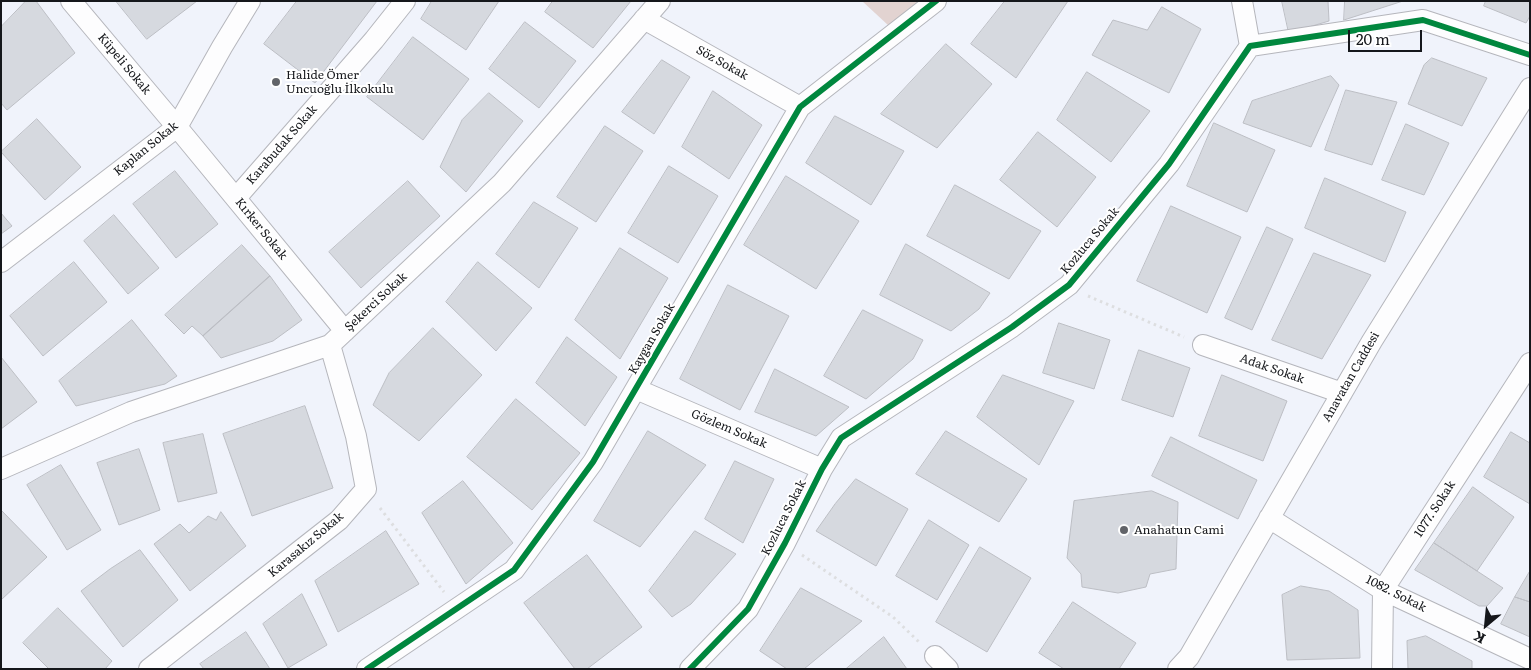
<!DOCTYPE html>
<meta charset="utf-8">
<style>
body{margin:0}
#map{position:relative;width:1531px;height:670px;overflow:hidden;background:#f0f3fb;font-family:Literata,serif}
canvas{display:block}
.frame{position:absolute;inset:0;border:2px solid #15171b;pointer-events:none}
.north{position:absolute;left:1461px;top:600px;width:50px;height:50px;-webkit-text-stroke:4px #fff;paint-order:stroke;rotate:208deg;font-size:14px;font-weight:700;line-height:20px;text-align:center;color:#15171b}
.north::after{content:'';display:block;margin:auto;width:18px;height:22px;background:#15171b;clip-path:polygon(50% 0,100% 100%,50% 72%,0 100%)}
.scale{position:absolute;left:1348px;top:30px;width:74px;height:22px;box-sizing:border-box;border:2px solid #15171b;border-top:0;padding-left:6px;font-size:15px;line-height:18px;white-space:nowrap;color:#15171b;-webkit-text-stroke:4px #fff;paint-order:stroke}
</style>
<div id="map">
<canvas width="1531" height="670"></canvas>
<div class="frame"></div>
<div class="north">K</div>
<div class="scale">20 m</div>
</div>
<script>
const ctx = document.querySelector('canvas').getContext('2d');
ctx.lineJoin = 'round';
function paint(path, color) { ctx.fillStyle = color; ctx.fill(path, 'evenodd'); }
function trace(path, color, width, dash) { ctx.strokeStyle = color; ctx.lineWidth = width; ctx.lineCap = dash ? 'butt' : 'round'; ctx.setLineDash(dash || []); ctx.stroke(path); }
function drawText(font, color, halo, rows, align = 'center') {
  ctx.font = font + ' Literata,serif'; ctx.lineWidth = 4; ctx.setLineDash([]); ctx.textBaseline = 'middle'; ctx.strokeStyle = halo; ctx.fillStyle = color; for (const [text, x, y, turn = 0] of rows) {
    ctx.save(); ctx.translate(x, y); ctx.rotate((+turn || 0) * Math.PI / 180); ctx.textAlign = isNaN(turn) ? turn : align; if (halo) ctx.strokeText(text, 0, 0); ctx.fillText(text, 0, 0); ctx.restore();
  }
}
paint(new Path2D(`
 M 862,1 L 919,1 L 889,26 Z`), '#e2d3d1');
const building = new Path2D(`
 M 26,1 L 36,1 L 75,53 L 7,110 L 1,103 L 1,27 Z
 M 116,1 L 197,1 L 147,39 Z
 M 297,1 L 377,1 L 315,83 L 264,44 Z
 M 432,1 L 499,1 L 466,50 L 421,19 Z
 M 553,1 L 631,1 L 593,48 L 545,12 Z
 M 1005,1 L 1068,1 L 1016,78 L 971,44 Z
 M 1282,1 L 1328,1 L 1329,21 L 1289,33 Z
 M 1345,1 L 1403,1 L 1344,20 Z
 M 1486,1 L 1530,1 L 1530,16 L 1526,23 L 1484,6 Z
 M 1162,7 L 1201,29 L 1169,93 L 1092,55 L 1113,20 L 1147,30 Z
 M 525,22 L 576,61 L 539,108 L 489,69 Z
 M 413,37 L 469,79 L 423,140 L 367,97 Z
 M 946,44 L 992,84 L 937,148 L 881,114 Z
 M 1432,58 L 1487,78 L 1462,126 L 1408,104 L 1424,65 Z
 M 662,60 L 690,77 L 654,134 L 622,112 Z
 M 1087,72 L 1150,111 L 1111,162 L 1057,120 Z
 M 1331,76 L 1339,85 L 1311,147 L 1243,123 L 1252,101 Z
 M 1346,90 L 1397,102 L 1372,165 L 1325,150 Z
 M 713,91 L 762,125 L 729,179 L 682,147 Z
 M 489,93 L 523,121 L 466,192 L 440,167 L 462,120 Z
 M 835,116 L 904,151 L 871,205 L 806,163 Z
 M 37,119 L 81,167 L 45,200 L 1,152 Z
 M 1214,123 L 1275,150 L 1247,212 L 1187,186 Z
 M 1406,124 L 1449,143 L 1424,195 L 1382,180 Z
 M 605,126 L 643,151 L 596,222 L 557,197 Z
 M 1038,132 L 1096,177 L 1057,227 L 1000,180 Z
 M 669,166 L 718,196 L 678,263 L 628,233 Z
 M 175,171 L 218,224 L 176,258 L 133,204 Z
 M 786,176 L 859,221 L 816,289 L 744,245 Z
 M 1325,178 L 1406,212 L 1385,262 L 1305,228 Z
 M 408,181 L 440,216 L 361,288 L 329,252 Z
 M 955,185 L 1041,231 L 1009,279 L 927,236 Z
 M 534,202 L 578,228 L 539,288 L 496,254 Z
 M 1171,206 L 1241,237 L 1207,313 L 1137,281 Z
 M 1,213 L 12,226 L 1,234 Z
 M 114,215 L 159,268 L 128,294 L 84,241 Z
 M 1267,227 L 1293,239 L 1252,330 L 1225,318 Z
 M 906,244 L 990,293 L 979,309 L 951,331 L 880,295 Z
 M 242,245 L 270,276 L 203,336 L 192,326 L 184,334 L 165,315 Z
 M 620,248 L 668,278 L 620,359 L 575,320 Z
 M 1314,253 L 1371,275 L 1322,359 L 1272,340 Z
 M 74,262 L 107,302 L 43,356 L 10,316 Z
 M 478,262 L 532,308 L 496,351 L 446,302 Z
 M 270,276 L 302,320 L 273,341 L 221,358 L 203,336 Z
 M 728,285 L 789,316 L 740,410 L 680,379 Z
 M 863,310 L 923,340 L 913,359 L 866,399 L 824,376 Z
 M 132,320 L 177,376 L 165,384 L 76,406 L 59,381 Z
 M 1059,323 L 1110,340 L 1094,389 L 1043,373 Z
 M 433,328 L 482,375 L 419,441 L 373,405 L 389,373 Z
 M 567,337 L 617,377 L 585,426 L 536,383 Z
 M 1139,350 L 1190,368 L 1173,417 L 1122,400 Z
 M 1,357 L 37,402 L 1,429 Z
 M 775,369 L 849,407 L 816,436 L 755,412 Z
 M 1003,375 L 1074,401 L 1039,465 L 977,417 Z
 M 1222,375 L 1287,401 L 1263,461 L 1199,436 Z
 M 516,399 L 580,453 L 532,510 L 467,457 Z
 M 305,406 L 333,488 L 252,516 L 223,434 Z
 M 648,431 L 706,465 L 640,547 L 594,521 Z
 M 946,431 L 1027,479 L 999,522 L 916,474 Z
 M 1511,432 L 1530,443 L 1530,504 L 1484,477 Z
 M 203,434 L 217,493 L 178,502 L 163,443 Z
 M 1171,437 L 1257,480 L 1238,519 L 1152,476 Z
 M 139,449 L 160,510 L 119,525 L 97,463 Z
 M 735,461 L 774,479 L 743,543 L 705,519 Z
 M 61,465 L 101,530 L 67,550 L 27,485 Z
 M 856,479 L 908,509 L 876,566 L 816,531 L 835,504 Z
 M 463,481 L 513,543 L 466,584 L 422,513 Z
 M 1473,487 L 1514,517 L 1477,571 L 1434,543 Z
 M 1152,491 L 1178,502 L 1176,569 L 1150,574 L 1146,587 L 1118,593 L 1082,587 L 1081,574 L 1067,558 L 1074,501 Z
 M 1,510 L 47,557 L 1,600 Z
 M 221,512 L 246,546 L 190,591 L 154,544 L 180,524 L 189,533 L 208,516 L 216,520 Z
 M 929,520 L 969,545 L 937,600 L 896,576 Z
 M 386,531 L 419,584 L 338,632 L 315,581 Z
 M 695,531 L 736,554 L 691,604 L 672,617 L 649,591 Z
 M 1434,543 L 1477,571 L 1503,588 L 1487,606 L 1479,606 L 1415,570 Z
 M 980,547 L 1031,578 L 987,652 L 936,622 Z
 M 140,550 L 178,600 L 123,647 L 81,591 L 110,569 Z
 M 587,555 L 642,627 L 587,669 L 575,669 L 524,603 Z
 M 1530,571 L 1530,602 L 1515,597 Z
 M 1301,586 L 1329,591 L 1358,610 L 1360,658 L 1287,660 L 1282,595 Z
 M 801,588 L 862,621 L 804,669 L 787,669 L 760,651 Z
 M 302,594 L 327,645 L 288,668 L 263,624 Z
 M 1515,597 L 1530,602 L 1530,637 L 1501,624 Z
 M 1073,602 L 1136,643 L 1119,669 L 1064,669 L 1039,653 Z
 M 58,608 L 112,661 L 105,669 L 49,669 L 23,643 Z
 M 246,632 L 270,669 L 204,669 L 200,664 Z
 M 1426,636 L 1472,661 L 1472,669 L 1408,669 L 1407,641 Z
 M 884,637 L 907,669 L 846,669 Z`);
paint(building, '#d6d9df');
trace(building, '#bcbec4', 1);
const minor = new Path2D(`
 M 71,1 L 177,127 L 345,331
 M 1242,1 L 1250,46
 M 644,19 L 800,107
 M 236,198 L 374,40 L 405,1
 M 1,262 L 177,127 L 222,47 L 250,1
 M 1203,345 L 1342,393
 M 636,389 L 822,469
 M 1,469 L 131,412 L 330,345 L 502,183 L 660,1
 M 1269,518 L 1383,590 L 1530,659
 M 935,656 L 948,669
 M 149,669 L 339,520 L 366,489 L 356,436 L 330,345
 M 367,669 L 514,570 L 593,462 L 800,107 L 936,1
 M 690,669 L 748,609 L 785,543 L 822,469 L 841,438 L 1012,327 L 1069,285 L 1169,164 L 1250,46 L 1423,20 L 1530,55
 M 1178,669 L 1189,657 L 1372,341 L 1530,88
 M 1382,669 L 1383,590 L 1530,363`);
trace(minor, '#b5b6bc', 22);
trace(new Path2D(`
 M 1088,296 L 1184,337
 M 380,508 L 444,592
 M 802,555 L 893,617 L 919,642`), '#dddee0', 3, [2.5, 4]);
trace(minor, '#fdfdfe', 20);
trace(new Path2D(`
 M 367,669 L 514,570 L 593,462 L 800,107 L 936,1
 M 690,669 L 748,609 L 785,543 L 822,469 L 841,438 L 1012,327 L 1069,285 L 1169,164 L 1250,46 L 1423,20 L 1530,55`), '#00873e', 6);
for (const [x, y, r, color] of [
 [276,82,5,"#626469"],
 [1124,530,5,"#626469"]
]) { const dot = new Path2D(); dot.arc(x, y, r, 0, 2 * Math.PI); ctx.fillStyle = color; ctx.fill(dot); trace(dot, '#fff', 2); }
drawText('12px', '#15171b', '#fff', [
 ["Söz Sokak",722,63,29],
 ["Küpeli Sokak",124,64,50],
 ["Karabudak Sokak",282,145,-49],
 ["Kaplan Sokak",146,149,-39],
 ["Kırker Sokak",261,229,51],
 ["Kozluca Sokak",1090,241,-50],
 ["Şekerci Sokak",376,302,-43],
 ["Kaygan Sokak",652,339,-60],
 ["Adak Sokak",1272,369,19],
 ["Anavatan Caddesi",1351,377,-60],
 ["Gözlem Sokak",729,429,23],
 ["1077. Sokak",1435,509,-57],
 ["Kozluca Sokak",784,518,-63],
 ["Karasakız Sokak",306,545,-40],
 ["1082. Sokak",1396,594,27]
]);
drawText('12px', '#15171b', '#fff', [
 ["Halide Ömer",286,75],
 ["Uncuoğlu İlkokulu",286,89],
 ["Anahatun Cami",1134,530]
], 'left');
</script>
